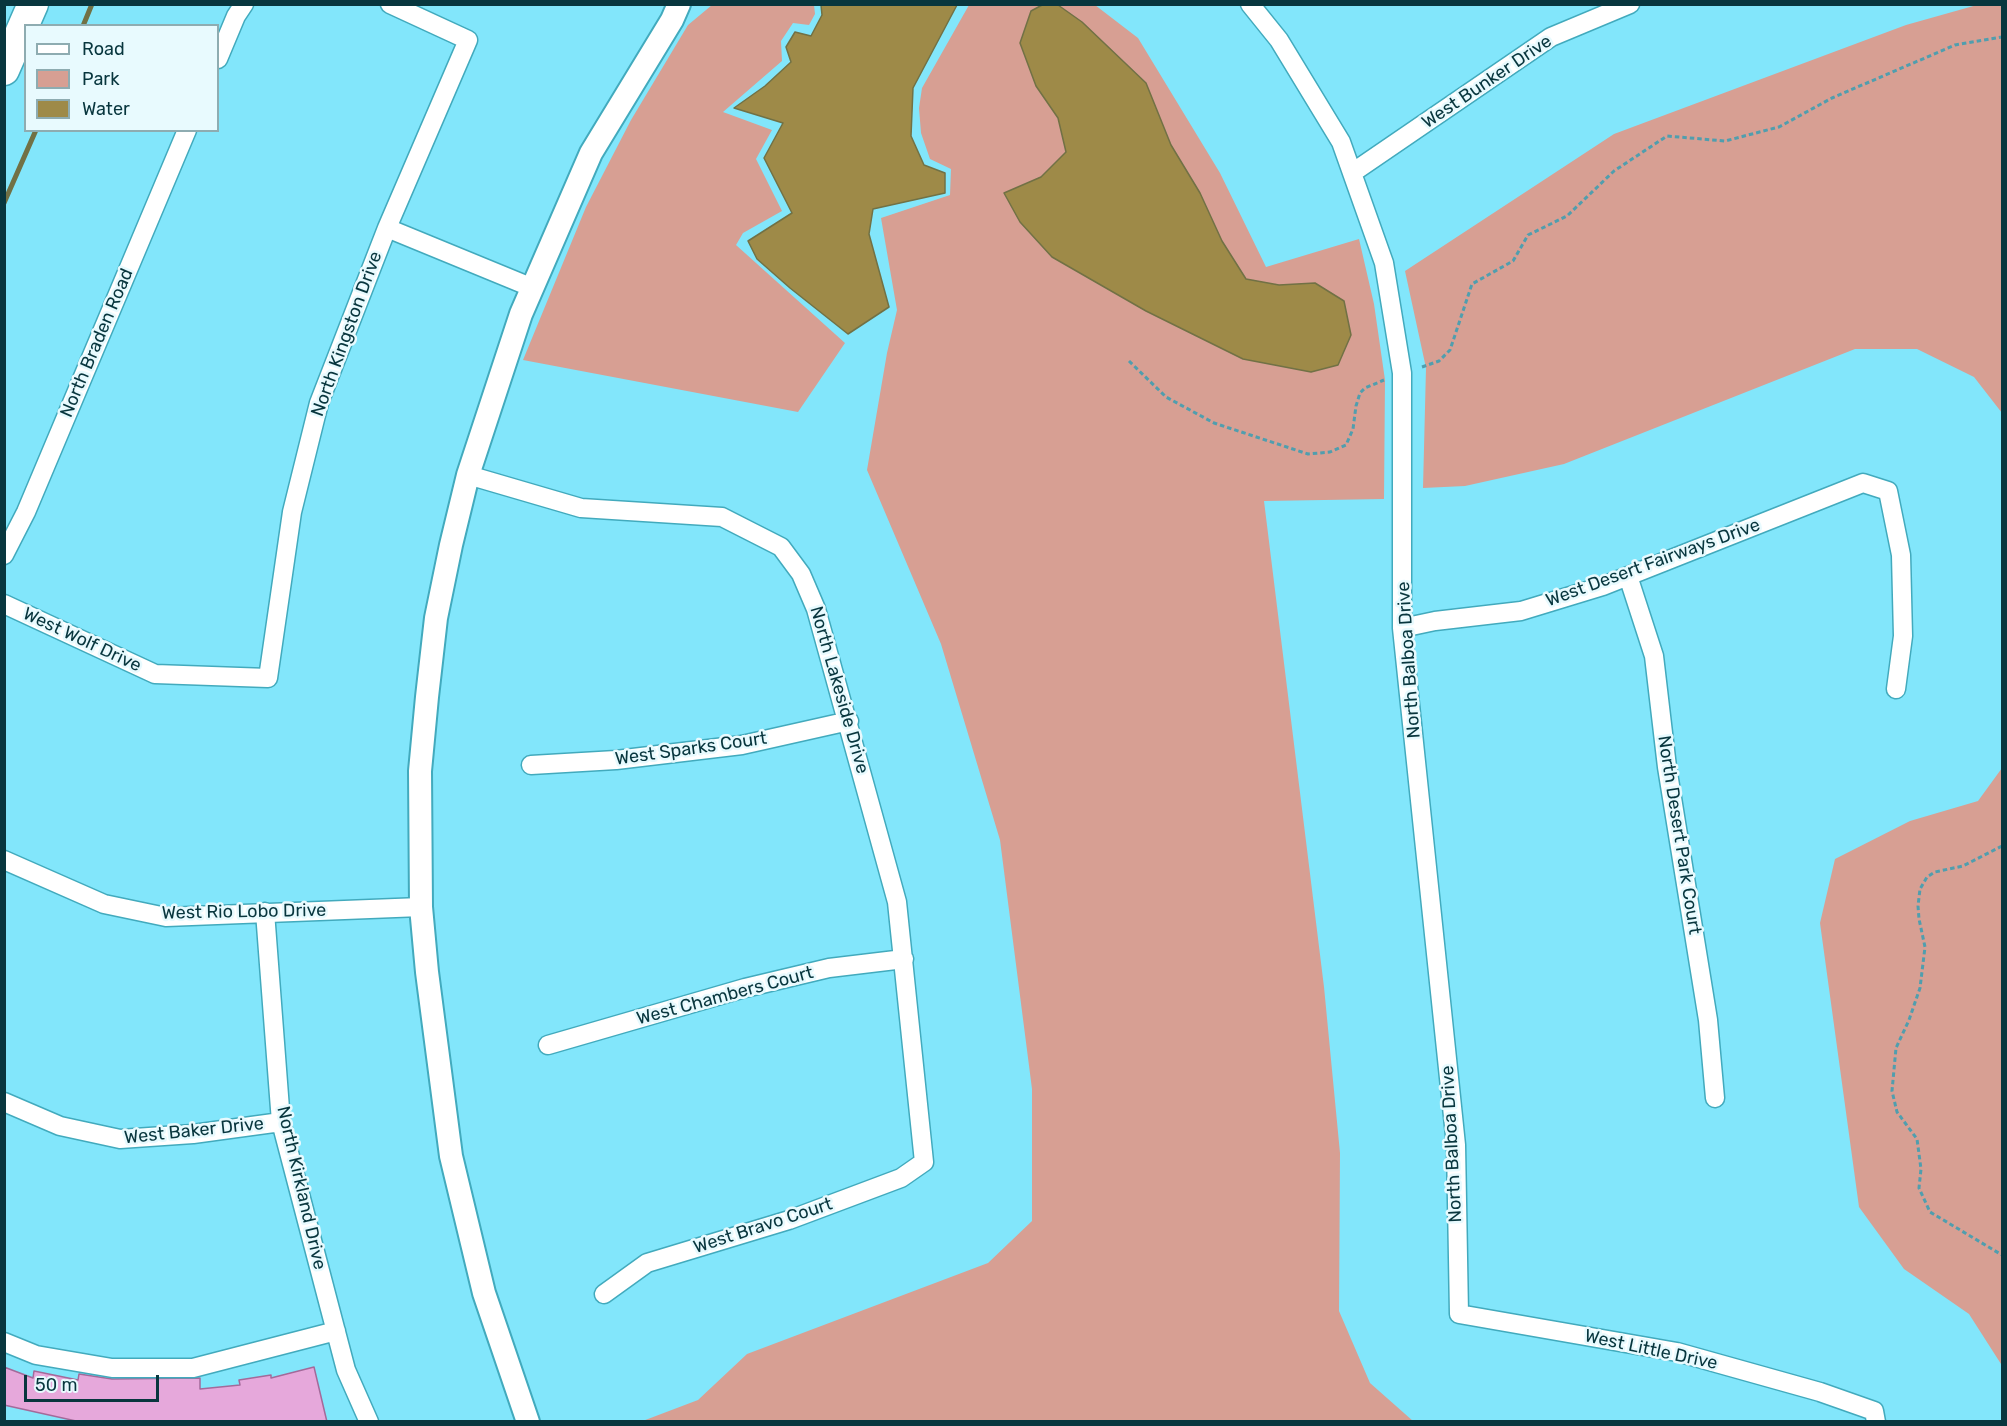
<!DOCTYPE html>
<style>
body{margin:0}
#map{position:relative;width:2007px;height:1426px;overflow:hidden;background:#82e6fb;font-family:Rubik,sans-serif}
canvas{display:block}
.frame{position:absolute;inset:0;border:6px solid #08363e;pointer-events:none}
.legend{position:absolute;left:24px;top:24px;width:195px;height:108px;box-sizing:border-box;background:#e8fafe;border:2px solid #8eacb1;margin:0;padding:8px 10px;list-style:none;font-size:18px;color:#08363e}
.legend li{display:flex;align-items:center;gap:12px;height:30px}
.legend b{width:30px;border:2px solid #8eacb1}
.scale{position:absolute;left:24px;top:1375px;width:135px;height:27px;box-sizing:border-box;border:3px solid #08363e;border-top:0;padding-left:8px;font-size:18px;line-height:21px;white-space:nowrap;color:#08363e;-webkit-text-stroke:4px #e8fafe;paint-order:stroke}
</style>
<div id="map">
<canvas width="2007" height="1426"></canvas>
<div class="frame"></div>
<ul class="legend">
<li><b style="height:8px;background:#fff"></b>Road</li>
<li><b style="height:16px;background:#d79f93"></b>Park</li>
<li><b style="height:16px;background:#9e8a48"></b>Water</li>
</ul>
<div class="scale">50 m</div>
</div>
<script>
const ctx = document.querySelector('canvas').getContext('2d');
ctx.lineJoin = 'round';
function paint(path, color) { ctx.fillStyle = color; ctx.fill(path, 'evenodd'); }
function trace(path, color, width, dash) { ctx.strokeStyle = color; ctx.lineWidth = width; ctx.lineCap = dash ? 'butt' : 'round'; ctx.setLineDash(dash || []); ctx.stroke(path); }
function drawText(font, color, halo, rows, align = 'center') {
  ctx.font = font + ' Rubik,sans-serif'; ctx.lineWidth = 5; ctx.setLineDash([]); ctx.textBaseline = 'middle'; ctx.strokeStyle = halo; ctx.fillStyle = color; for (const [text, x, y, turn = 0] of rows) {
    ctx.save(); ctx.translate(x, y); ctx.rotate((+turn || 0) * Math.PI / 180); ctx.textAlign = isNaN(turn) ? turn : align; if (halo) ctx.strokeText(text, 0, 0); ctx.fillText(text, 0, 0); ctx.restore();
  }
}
paint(new Path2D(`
 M 712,5 L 814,5 L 815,14 L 809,25 L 793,23 L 781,41 L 782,61 L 723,112 L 772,130 L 756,159 L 782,211 L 743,233 L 736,245 L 845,343 L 798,412 L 523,360 L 586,207 L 631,120 L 688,25 Z
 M 969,5 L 1095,5 L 1138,38 L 1220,173 L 1266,267 L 1359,239 L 1374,304 L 1385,380 L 1384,499 L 1264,501 L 1324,987 L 1340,1153 L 1339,1311 L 1370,1383 L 1413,1421 L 640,1422 L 698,1400 L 747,1354 L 988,1263 L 1032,1221 L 1032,1089 L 1000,840 L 941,644 L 867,470 L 887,353 L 897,310 L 881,218 L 950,195 L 951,169 L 930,159 L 921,133 L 919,108 L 922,88 Z
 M 1977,5 L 2002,5 L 2002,413 L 1974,377 L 1917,349 L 1855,349 L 1564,464 L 1465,486 L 1423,488 L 1426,368 L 1405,271 L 1614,134 L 1906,25 Z
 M 2002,768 L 2002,1413 L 2001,1364 L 1969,1314 L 1904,1269 L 1859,1207 L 1820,923 L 1835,859 L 1910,821 L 1978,801 Z`), '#d79f93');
const water = new Path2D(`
 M 1044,4 L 1058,5 L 1082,22 L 1146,83 L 1171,145 L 1200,193 L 1222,241 L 1246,279 L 1279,285 L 1315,283 L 1344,301 L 1351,335 L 1338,365 L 1311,372 L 1243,359 L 1146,311 L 1052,257 L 1020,222 L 1004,193 L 1041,177 L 1066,152 L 1058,118 L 1036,86 L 1020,43 L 1031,11 Z
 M 821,5 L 957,5 L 913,88 L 911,136 L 924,165 L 945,173 L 945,193 L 873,209 L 869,234 L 889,307 L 848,334 L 790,288 L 757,259 L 748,241 L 792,213 L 764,158 L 783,123 L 734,108 L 765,86 L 791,62 L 786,47 L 795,32 L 811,36 L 822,15 Z`);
paint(water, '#9e8a48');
trace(water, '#717145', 1.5);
trace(new Path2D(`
 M 83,26 L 92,4
 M 4,203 L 36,130`), '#717145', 5);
const building = new Path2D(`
 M 4,1367 L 33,1378 L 34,1371 L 78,1380 L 79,1374 L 112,1379 L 200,1378 L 200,1389 L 240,1385 L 239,1380 L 271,1375 L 271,1378 L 314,1367 L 327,1422 L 76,1421 L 4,1405 Z`);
paint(building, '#e6a8db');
trace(building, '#a36a9a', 1.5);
const minor = new Path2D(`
 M 1250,4 L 1279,40 L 1341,142 L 1384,263 L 1402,373 L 1402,628 L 1456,1145 L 1459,1314 L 1677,1352 L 1820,1392 L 1874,1411 L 1876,1422
 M 218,59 L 236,16 L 244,4
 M 1352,173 L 1551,37 L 1630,4
 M 387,228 L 533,288
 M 468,475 L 581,508 L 722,517 L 781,547 L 801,574 L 816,609 L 897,902 L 924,1162 L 901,1178 L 789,1220 L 647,1263 L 604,1294
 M 4,555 L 26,512 L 187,130
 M 1628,576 L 1654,656 L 1667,767 L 1708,1020 L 1715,1098
 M 4,604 L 155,674 L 268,678 L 292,512 L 319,403 L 387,228 L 468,40 L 390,4
 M 1402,628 L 1435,621 L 1521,611 L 1603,586 L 1863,483 L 1888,491 L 1901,555 L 1903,636 L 1896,689
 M 531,765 L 616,760 L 742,745 L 849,721
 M 4,860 L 104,904 L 166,917 L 421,907
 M 265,912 L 281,1122 L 346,1370 L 369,1422
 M 548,1045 L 745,988 L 829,968 L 904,959
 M 4,1102 L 60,1126 L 120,1139 L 193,1134 L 281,1122
 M 4,1342 L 36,1355 L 112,1368 L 193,1368 L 336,1331`);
const tertiary = new Path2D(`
 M 528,1422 L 484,1293 L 451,1156 L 427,972 L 421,907 L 420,771 L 427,697 L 436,618 L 451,545 L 468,475 L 521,314 L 591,153 L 672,20 L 679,4`);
const trunk = new Path2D(`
 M 4,70 L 33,4`);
trace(minor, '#42aabd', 21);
trace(tertiary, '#42aabd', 26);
trace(trunk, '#42aabd', 33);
trace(new Path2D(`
 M 1129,361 L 1166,397 L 1214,423 L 1308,454 L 1330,452 L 1346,445 L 1353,429 L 1356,406 L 1360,393 L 1365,388 L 1384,380
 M 1422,367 L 1439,361 L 1450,350 L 1472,284 L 1513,261 L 1528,235 L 1567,216 L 1614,171 L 1667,136 L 1725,141 L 1779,127 L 1832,98 L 1955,45 L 2002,37
 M 2002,846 L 1963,866 L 1935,872 L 1927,877 L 1920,889 L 1918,906 L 1919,919 L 1925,947 L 1920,988 L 1909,1020 L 1896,1048 L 1892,1091 L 1897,1112 L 1917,1139 L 1921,1169 L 1919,1188 L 1930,1212 L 2002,1255`), '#509eae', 3, [4.5, 3]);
trace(minor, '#fff', 18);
trace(tertiary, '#fff', 22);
trace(trunk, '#fff', 30);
drawText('18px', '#08363e', '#e8fafe', [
 ["West Bunker Drive",1487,82,-34],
 ["North Kingston Drive",347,334,-70],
 ["North Braden Road",97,343,-67],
 ["West Desert Fairways Drive",1653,563,-20],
 ["West Wolf Drive",82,640,25],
 ["North Balboa Drive",1409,660,-94],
 ["North Lakeside Drive",839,690,74],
 ["West Sparks Court",691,749,-8],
 ["North Desert Park Court",1679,835,81],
 ["West Rio Lobo Drive",244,912,-1],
 ["West Chambers Court",725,996,-15],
 ["West Baker Drive",194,1131,-6],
 ["North Balboa Drive",1452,1144,-93],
 ["North Kirkland Drive",301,1188,77],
 ["West Bravo Court",763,1226,-18],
 ["West Little Drive",1651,1350,12]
]);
</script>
